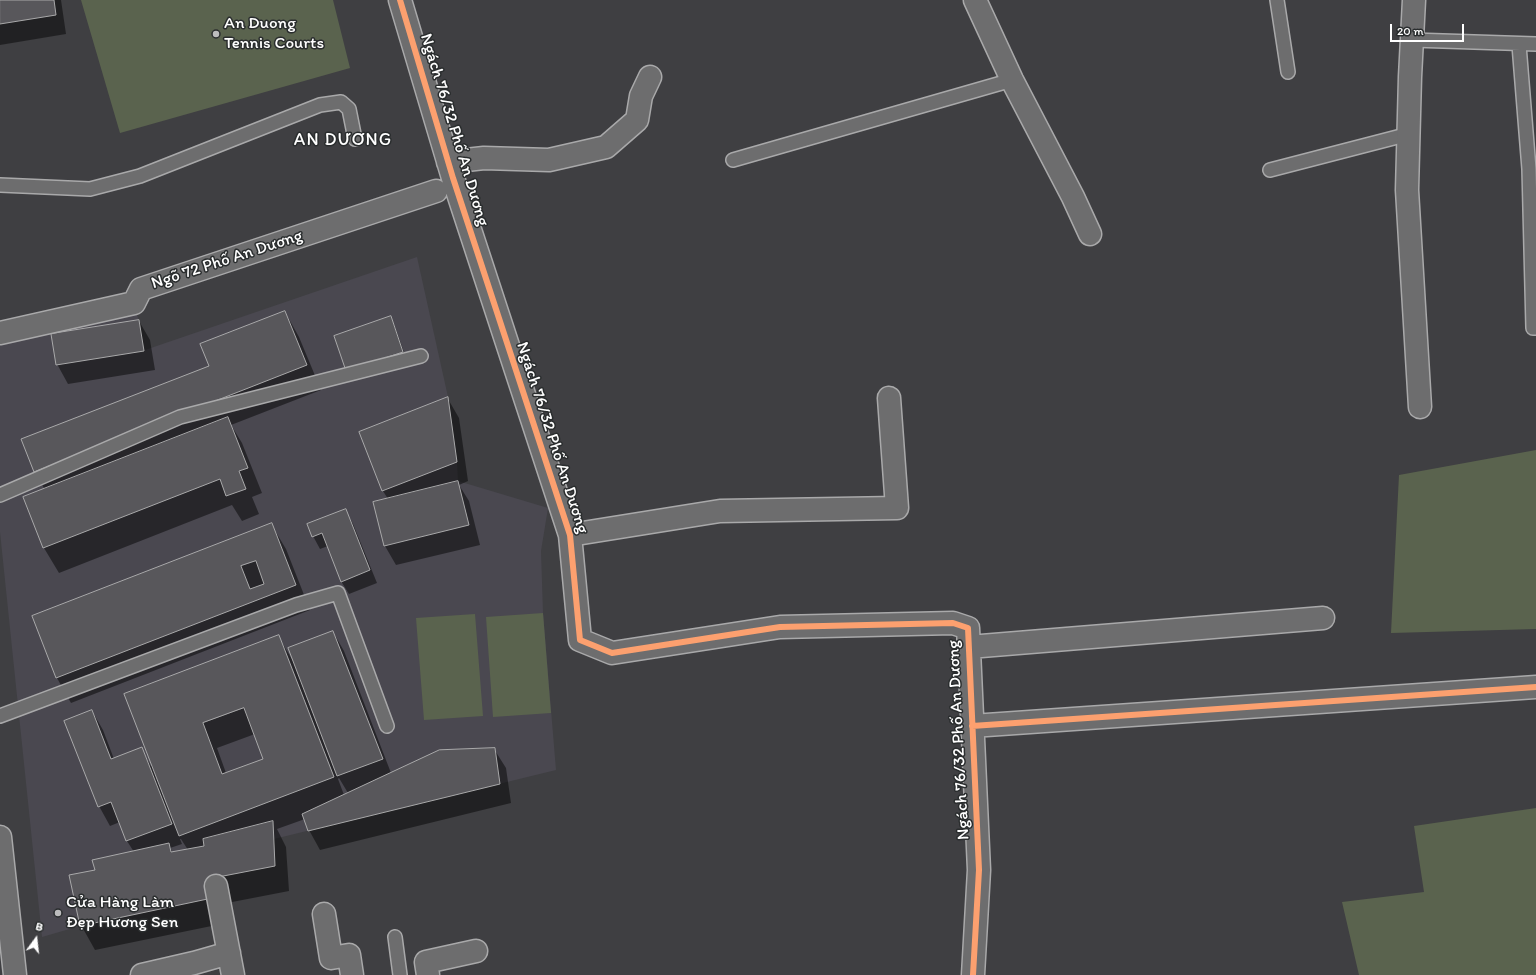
<!DOCTYPE html>
<meta charset="utf-8">
<style>
body{margin:0}
#map{position:relative;width:1536px;height:975px;overflow:hidden;background:#3f3f42;font-family:Itim,sans-serif}
canvas{display:block}
.north{position:absolute;left:16px;top:919px;width:40px;height:40px;-webkit-text-stroke:3px #2a2d2e;paint-order:stroke;rotate:15deg;font-size:11px;font-weight:700;line-height:16px;text-align:center;color:#fff}
.north::after{content:'';display:block;margin:auto;width:14px;height:18px;background:#fff;clip-path:polygon(50% 0,100% 100%,50% 72%,0 100%)}
.scale{position:absolute;left:1390px;top:24px;width:74px;height:18px;box-sizing:border-box;border:2px solid #fff;border-top:0;padding-left:5px;font-size:12px;line-height:14px;white-space:nowrap;color:#fff;-webkit-text-stroke:3px #2a2d2e;paint-order:stroke}
</style>
<div id="map">
<canvas width="1536" height="975"></canvas>
<div class="north">B</div>
<div class="scale">20 m</div>
</div>
<script>
const ctx = document.querySelector('canvas').getContext('2d');
ctx.lineJoin = 'round';
function paint(path, color) { ctx.fillStyle = color; ctx.fill(path, 'evenodd'); }
function trace(path, color, width, dash) { ctx.strokeStyle = color; ctx.lineWidth = width; ctx.lineCap = dash ? 'butt' : 'round'; ctx.setLineDash(dash || []); ctx.stroke(path); }
function drawText(font, color, halo, rows, align = 'center') {
  ctx.font = font + ' Itim,sans-serif'; ctx.lineWidth = 3; ctx.setLineDash([]); ctx.textBaseline = 'middle'; ctx.strokeStyle = halo; ctx.fillStyle = color; for (const [text, x, y, turn = 0] of rows) {
    ctx.save(); ctx.translate(x, y); ctx.rotate((+turn || 0) * Math.PI / 180); ctx.textAlign = isNaN(turn) ? turn : align; if (halo) ctx.strokeText(text, 0, 0); ctx.fillText(text, 0, 0); ctx.restore();
  }
}
paint(new Path2D(`
 M 417,257 L 448,397 L 457,462 L 458,481 L 548,508 L 541,551 L 543,613 L 556,770 L 274,839 L 275,866 L 214,878 L 217,897 L 80,926 L 42,937 L 0,532 L 0,339 L 136,309 L 145,350 Z`), '#4a4850');
paint(new Path2D(`
 M 81,0 L 333,0 L 350,68 L 120,133 Z
 M 1536,450 L 1536,629 L 1391,633 L 1399,475 Z
 M 543,613 L 551,713 L 493,717 L 486,617 Z
 M 475,614 L 483,716 L 424,720 L 416,618 Z
 M 1536,808 L 1536,975 L 1359,975 L 1342,902 L 1424,892 L 1414,826 Z`), '#5a634e');
paint(new Path2D(`
 M 0,0 L 61,0 L 66,34 L 0,45 Z
 M 285,312 L 299,337 L 321,390 L 231,425 L 242,443 L 262,493 L 252,497 L 259,514 L 242,521 L 232,505 L 59,573 L 44,548 L 24,498 L 45,490 L 35,471 L 210,367 Z
 M 390,318 L 394,324 L 406,358 L 351,377 Z
 M 139,321 L 150,340 L 155,370 L 68,384 L 57,364 Z
 M 448,399 L 459,418 L 468,481 L 459,485 L 469,501 L 480,545 L 396,565 L 385,546 L 374,502 L 388,499 L 383,491 L 360,433 Z
 M 346,511 L 353,524 L 377,583 L 349,594 L 341,581 L 328,546 L 320,549 L 313,536 Z
 M 271,524 L 286,549 L 310,610 L 71,703 L 57,678 Z
 M 333,632 L 344,651 L 391,773 L 494,749 L 506,768 L 511,803 L 320,850 L 309,830 L 305,819 L 277,829 L 286,847 L 289,891 L 227,903 L 231,922 L 95,950 L 81,925 L 96,870 L 134,852 L 127,841 L 120,822 L 110,826 L 99,806 L 92,711 L 103,730 L 114,759 L 141,749 L 151,766 L 278,636 L 293,661 ZM 255,734 L 264,759 L 226,773 L 217,748 ZM 339,778 L 348,793 L 344,795 L 338,779 ZM 180,839 L 181,839 L 188,850 L 173,853 L 170,848 L 182,844 Z`), '#0007');
const building = new Path2D(`
 M 0,0 L 54,0 L 56,15 L 0,24 Z
 M 285,311 L 307,365 L 34,472 L 21,439 L 209,366 L 200,344 Z
 M 391,316 L 403,352 L 346,371 L 334,336 Z
 M 139,320 L 144,351 L 56,365 L 51,334 Z
 M 448,397 L 457,462 L 382,491 L 359,432 Z
 M 228,417 L 248,468 L 239,471 L 246,489 L 226,496 L 220,479 L 43,548 L 23,497 Z
 M 458,481 L 469,525 L 384,546 L 373,502 Z
 M 346,509 L 370,570 L 341,582 L 322,533 L 312,537 L 307,524 Z
 M 272,523 L 296,585 L 56,678 L 32,616 ZM 256,561 L 264,584 L 250,589 L 241,566 Z
 M 333,631 L 383,759 L 337,776 L 288,648 Z
 M 279,635 L 334,777 L 179,836 L 124,694 ZM 244,708 L 263,759 L 222,774 L 203,723 Z
 M 92,710 L 111,759 L 142,747 L 172,824 L 126,841 L 111,802 L 98,807 L 64,721 Z
 M 495,748 L 500,784 L 308,831 L 302,814 L 439,750 Z
 M 273,821 L 275,866 L 213,878 L 217,897 L 80,926 L 69,875 L 95,870 L 92,860 L 169,843 L 171,852 L 204,846 L 203,839 Z`);
paint(building, '#58575b');
trace(building, '#a9a9aa', 1);
const service = new Path2D(`
 M 1277,0 L 1288,72
 M 1412,40 L 1536,44
 M 1519,45 L 1529,169 L 1533,328 L 1536,328
 M 733,160 L 1012,80
 M 1270,170 L 1409,134
 M 0,185 L 90,189 L 140,176 L 320,105 L 341,102 L 349,109 L 355,139
 M 0,495 L 180,417 L 421,356
 M 0,716 L 296,605 L 338,593 L 387,726
 M 395,937 L 400,975`);
const minor = new Path2D(`
 M 400,0 L 453,178 L 570,535 L 580,640 L 612,653 L 780,627 L 953,623 L 968,628 L 979,870 L 973,975
 M 975,0 L 1012,80 L 1073,197 L 1090,234
 M 1414,0 L 1410,77 L 1407,190 L 1420,407
 M 448,162 L 484,158 L 549,160 L 606,147 L 637,120 L 641,96 L 650,77
 M 0,333 L 134,303 L 141,289 L 436,191
 M 570,535 L 720,511 L 897,508 L 889,398
 M 969,647 L 1323,618
 M 972,726 L 1536,687
 M 216,886 L 233,975
 M 324,914 L 331,958 L 349,955 L 352,975
 M 142,975 L 194,963 L 229,953
 M 428,975 L 426,962 L 476,951`);
const tertiary = new Path2D(`
 M 0,837 L 15,975`);
trace(service, '#a9a9aa', 16);
trace(minor, '#a9a9aa', 25);
trace(tertiary, '#a9a9aa', 25);
trace(service, '#6d6d6e', 13);
trace(minor, '#6d6d6e', 22);
trace(tertiary, '#6d6d6e', 22);
trace(new Path2D(`
 M 400,0 L 453,178 L 570,535 L 580,640 L 612,653 L 780,627 L 953,623 L 968,628 L 979,870 L 973,975
 M 972,726 L 1536,687`), '#fca06f', 6);
for (const [x, y, r, color] of [
 [216,34,4,"#bcbcbd"],
 [58,913,4,"#bcbcbd"]
]) { const dot = new Path2D(); dot.arc(x, y, r, 0, 2 * Math.PI); ctx.fillStyle = color; ctx.fill(dot); trace(dot, '#2a2d2e', 1.5); }
drawText('17px', '#fff', '#2a2d2e', [
 ["An Duong",224,24],
 ["Tennis Courts",224,44],
 ["Cửa Hàng Làm",66,903],
 ["Đẹp Hương Sen",66,923]
], 'left');
drawText('17px', '#fff', '#2a2d2e', [
 ["Ngách 76/32 Phố An Dương",454,130,73],
 ["Ngõ 72 Phố An Dương",227,260,-18],
 ["Ngách 76/32 Phố An Dương",552,438,72],
 ["Ngách 76/32 Phố An Dương",959,740,-93]
]);
ctx.letterSpacing = '1px';
drawText('18px', '#fff', '#2a2d2e', [
 ["AN DƯƠNG",343,140]
]);
ctx.letterSpacing = '0px';
</script>
